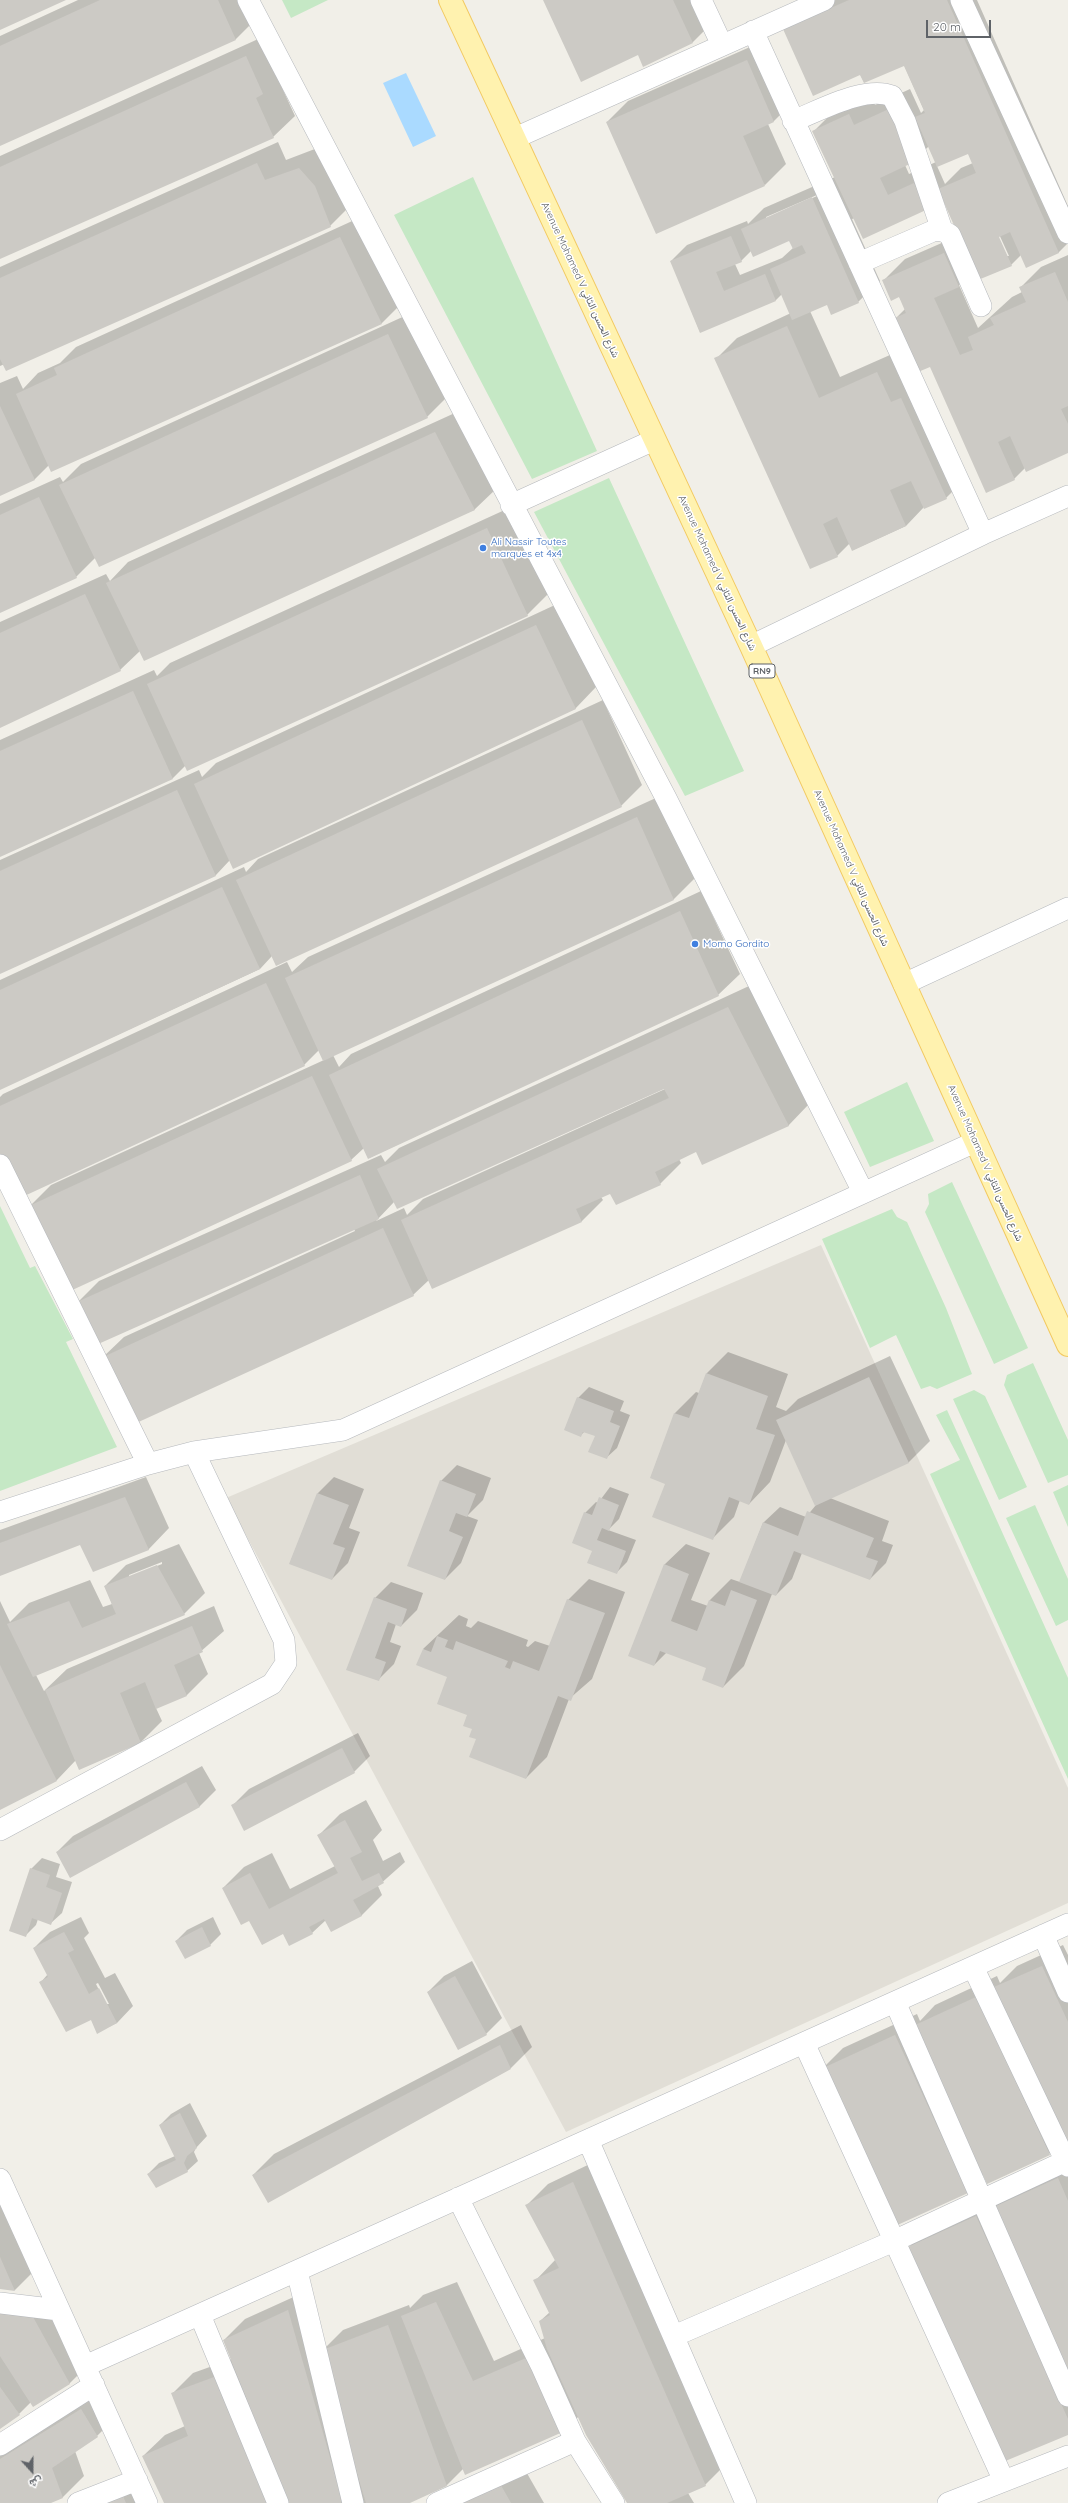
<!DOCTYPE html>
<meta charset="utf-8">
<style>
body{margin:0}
#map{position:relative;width:1068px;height:2503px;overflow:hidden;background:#f1efe8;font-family:Quicksand,Vazirmatn,sans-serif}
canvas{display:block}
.north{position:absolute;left:12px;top:2451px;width:40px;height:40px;-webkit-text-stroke:3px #fff;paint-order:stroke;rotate:159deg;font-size:11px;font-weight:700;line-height:16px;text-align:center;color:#5f6368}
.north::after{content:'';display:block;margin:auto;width:14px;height:18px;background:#5f6368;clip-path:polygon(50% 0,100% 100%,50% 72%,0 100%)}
.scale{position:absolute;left:926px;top:20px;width:65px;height:18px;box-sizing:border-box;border:2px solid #5f6368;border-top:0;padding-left:5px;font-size:12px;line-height:14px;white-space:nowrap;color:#5f6368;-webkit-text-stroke:3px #fff;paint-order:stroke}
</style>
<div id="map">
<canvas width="1068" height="2503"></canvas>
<div class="north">ش</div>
<div class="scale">20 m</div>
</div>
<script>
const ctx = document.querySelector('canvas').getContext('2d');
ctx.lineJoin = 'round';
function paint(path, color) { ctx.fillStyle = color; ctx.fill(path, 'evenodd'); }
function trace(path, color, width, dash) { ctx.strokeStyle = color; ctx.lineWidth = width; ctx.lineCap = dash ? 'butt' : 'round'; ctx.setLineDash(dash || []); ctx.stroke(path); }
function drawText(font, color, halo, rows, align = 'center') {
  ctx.font = font + ' Quicksand,Vazirmatn,sans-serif'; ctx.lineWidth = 3; ctx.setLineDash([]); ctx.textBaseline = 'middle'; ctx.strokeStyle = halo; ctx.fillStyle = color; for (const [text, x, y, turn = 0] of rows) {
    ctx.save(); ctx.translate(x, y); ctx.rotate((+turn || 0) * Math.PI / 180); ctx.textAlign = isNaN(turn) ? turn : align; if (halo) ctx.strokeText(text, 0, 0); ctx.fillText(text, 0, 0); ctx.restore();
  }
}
paint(new Path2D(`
 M 821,1245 L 1068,1788 L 1068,1903 L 566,2132 L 226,1498 Z`), '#e1ded6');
paint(new Path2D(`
 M 282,0 L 328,0 L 291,18 Z
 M 473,177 L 597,451 L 532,479 L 394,215 Z
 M 609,478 L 744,771 L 685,796 L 534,512 Z
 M 907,1082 L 934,1141 L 870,1167 L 844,1112 Z
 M 952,1182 L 1028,1348 L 994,1364 L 925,1212 L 929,1204 L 928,1194 Z
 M 0,1206 L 30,1268 L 35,1266 L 73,1339 L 66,1342 L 117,1447 L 0,1491 Z
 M 892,1209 L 897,1217 L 907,1222 L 946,1308 L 972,1374 L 937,1389 L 930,1386 L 921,1389 L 896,1335 L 870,1348 L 822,1239 Z
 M 1033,1363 L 1068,1440 L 1068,1475 L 1048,1483 L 1004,1385 L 1007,1375 Z
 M 974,1390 L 985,1396 L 1027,1487 L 999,1500 L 953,1399 Z
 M 947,1410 L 1068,1678 L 1068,1779 L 930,1474 L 960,1460 L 936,1415 Z
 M 1068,1485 L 1068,1527 L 1053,1492 Z
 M 1035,1505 L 1068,1579 L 1068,1620 L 1056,1626 L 1006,1518 Z`), '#c5e8c5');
paint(new Path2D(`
 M 406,73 L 436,136 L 413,147 L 383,83 Z`), '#aadaff');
paint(new Path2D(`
 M 78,0 L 249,0 L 257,18 L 236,39 L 0,144 L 0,36 Z
 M 544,0 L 704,0 L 714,21 L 693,42 L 644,65 L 638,54 Z
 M 823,0 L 977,0 L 1068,206 L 1068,243 L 1058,253 L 1021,255 L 1011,265 L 975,270 L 959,285 L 978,328 L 1012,297 L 1022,292 L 1020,288 L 1041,267 L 1068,255 L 1068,452 L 1025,468 L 1014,479 L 896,318 L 905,309 L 899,296 L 884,280 L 905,259 L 960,235 L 941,193 L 852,219 L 880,281 L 858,302 L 832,314 L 827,303 L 810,311 L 840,377 L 899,351 L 967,477 L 946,498 L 924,507 L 906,526 L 853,550 L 850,543 L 837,556 L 716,359 L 737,338 L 791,313 L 782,294 L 776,300 L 700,332 L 671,261 L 687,245 L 747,221 L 748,224 L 764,208 L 835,177 L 814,131 L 835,110 L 870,94 L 875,105 L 910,89 L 921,113 L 924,110 L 904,65 L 864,82 ZM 929,146 L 936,162 L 909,174 L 905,165 L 913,162 ZM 968,153 L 973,163 L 961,168 L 945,184 L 937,166 ZM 817,195 L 817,196 L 766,219 L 766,217 ZM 996,232 L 998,232 L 1009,256 L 1007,256 ZM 790,239 L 793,248 L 782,258 L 740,275 L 735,264 L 741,261 L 752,250 Z
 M 267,35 L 278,79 L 295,116 L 273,137 L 0,258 L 0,156 Z
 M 768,39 L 795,100 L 774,121 L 768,124 L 786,164 L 765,185 L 607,122 L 628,101 Z
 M 278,142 L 286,160 L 320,147 L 351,205 L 330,226 L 0,366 L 0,267 Z
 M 361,217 L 403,302 L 382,323 L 49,465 L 35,479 L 0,495 L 0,383 L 17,376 L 23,389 L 38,373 L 60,363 L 76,347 Z
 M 409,314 L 448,396 L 427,417 L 95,558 L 76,577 L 0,612 L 0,504 L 60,477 L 63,482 L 81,464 Z
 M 457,412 L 496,489 L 474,510 L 140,651 L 120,670 L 0,727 L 0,622 L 106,574 L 110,581 L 128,562 Z
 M 509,508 L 548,594 L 527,615 L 186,765 L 173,778 L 0,856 L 0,740 L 154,670 L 157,676 L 170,663 Z
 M 557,604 L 596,687 L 575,709 L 230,860 L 216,875 L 0,973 L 0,860 L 199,770 L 202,777 L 216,763 Z
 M 603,700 L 642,785 L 621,806 L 272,956 L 260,969 L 0,1089 L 0,980 L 244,867 L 246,872 L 258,859 Z
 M 658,797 L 695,878 L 674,899 L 333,1055 L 339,1067 L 351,1054 L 701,891 L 740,974 L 718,995 L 369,1158 L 364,1148 L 351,1160 L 30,1206 L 51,1185 L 324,1060 L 319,1050 L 304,1065 L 0,1153 L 0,1097 L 3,1094 L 287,962 L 292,972 L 308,957 Z
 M 749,986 L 809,1104 L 788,1126 L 697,1150 L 679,1159 L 681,1163 L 660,1184 L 611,1193 L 601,1197 L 603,1200 L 582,1221 L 432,1288 L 429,1280 L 413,1295 L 102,1358 L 124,1337 L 355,1231 L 354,1229 L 78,1302 L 99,1281 L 381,1155 L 385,1162 L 399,1148 ZM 664,1088 L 665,1089 L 423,1199 L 407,1215 L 404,1208 L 376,1221 L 394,1202 Z
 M 728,1352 L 788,1374 L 776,1407 L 786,1411 L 798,1399 L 890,1356 L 930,1441 L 909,1462 L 830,1498 L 889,1521 L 882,1541 L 893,1545 L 886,1563 L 870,1579 L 802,1553 L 792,1579 L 776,1595 L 772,1594 L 744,1666 L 723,1687 L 708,1667 L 667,1652 L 654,1665 L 664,1565 L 686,1544 L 710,1553 L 691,1600 L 708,1606 L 710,1600 L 731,1579 L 740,1582 L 763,1523 L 780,1507 L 806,1517 L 816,1505 L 786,1440 L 770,1482 L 749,1504 L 740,1500 L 734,1517 L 713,1538 L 666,1483 L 651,1477 L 675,1413 L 696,1392 L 699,1393 L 707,1373 Z
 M 589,1387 L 624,1401 L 620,1411 L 630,1415 L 617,1448 L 606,1458 L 596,1435 L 585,1431 L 581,1435 L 578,1398 Z
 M 457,1465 L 491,1478 L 483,1500 L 467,1516 L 478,1520 L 461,1563 L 445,1579 L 441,1481 Z
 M 146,1477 L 169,1528 L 148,1550 L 81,1543 L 0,1575 L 0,1530 Z
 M 334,1477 L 364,1489 L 349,1528 L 360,1532 L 348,1563 L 332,1579 L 290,1563 L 318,1493 Z
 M 610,1487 L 629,1494 L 619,1519 L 608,1530 L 636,1540 L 627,1562 L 616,1573 L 594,1550 L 585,1513 L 596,1502 L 598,1503 Z
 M 179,1544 L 205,1593 L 184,1614 L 36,1675 L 44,1691 L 67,1669 L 214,1606 L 224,1631 L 199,1653 L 208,1674 L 187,1695 L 156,1708 L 162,1721 L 141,1742 L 79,1768 L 76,1760 L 57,1780 L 0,1809 L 0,1601 L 10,1622 L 29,1603 L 90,1580 L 103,1607 L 112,1604 L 105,1586 L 126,1565 ZM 162,1562 L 162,1564 L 129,1577 L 129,1575 Z
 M 589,1579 L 625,1592 L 592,1679 L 569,1699 L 547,1757 L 526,1778 L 478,1739 L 469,1715 L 449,1676 L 423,1649 L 459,1615 L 468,1619 L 466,1626 L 471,1628 L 478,1621 L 528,1640 L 526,1646 L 528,1647 L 535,1641 L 550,1646 L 568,1600 Z
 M 391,1582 L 423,1593 L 417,1610 L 401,1626 L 396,1624 L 390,1642 L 401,1646 L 394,1664 L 378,1680 L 348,1669 L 375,1598 Z
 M 358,1733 L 370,1756 L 354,1772 L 233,1805 L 249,1789 Z
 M 202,1766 L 216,1790 L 200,1806 L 70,1876 L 57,1852 L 73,1836 Z
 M 366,1800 L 382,1830 L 373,1840 L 383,1861 L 400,1852 L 405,1862 L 378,1886 L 382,1895 L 361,1916 L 326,1920 L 312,1933 L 284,1933 L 250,1919 L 223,1888 L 244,1867 L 272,1853 L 290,1889 L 335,1866 L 319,1835 L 340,1814 Z
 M 42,1858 L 60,1864 L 56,1877 L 72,1882 L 62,1913 L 51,1923 L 38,1919 L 36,1925 L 26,1935 L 31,1869 Z
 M 81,1917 L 89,1933 L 84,1938 L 105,1978 L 115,1973 L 133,2006 L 117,2023 L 98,2032 L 91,2019 L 41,1982 L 48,1974 L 34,1948 L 50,1932 ZM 98,1983 L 109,2004 L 106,2004 L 96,1984 Z
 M 213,1917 L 221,1934 L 210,1945 L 176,1941 L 187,1930 Z
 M 1063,1945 L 1068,1955 L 1068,2145 L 1065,2138 L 1049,2154 L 984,2175 L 967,2192 L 822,2069 L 843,2048 L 917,2014 L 920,2021 L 935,2005 L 997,1976 L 1000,1983 L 1017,1966 Z
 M 472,1961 L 502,2018 L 486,2034 L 428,1992 L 444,1976 Z
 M 521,2025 L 532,2047 L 511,2068 L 269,2201 L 253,2175 L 274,2154 Z
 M 190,2103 L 207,2136 L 196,2148 L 194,2152 L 198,2161 L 187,2171 L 148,2174 L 159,2163 L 175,2156 L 160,2125 L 171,2114 Z
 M 594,2162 L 726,2464 L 705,2485 L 688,2493 L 694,2503 L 629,2503 L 579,2416 L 565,2430 L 463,2469 L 447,2485 L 408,2503 L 165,2503 L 143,2456 L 165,2435 L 185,2426 L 172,2394 L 193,2373 L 232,2359 L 224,2340 L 245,2319 L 309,2290 L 326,2347 L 343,2330 L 409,2305 L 410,2308 L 423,2295 L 457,2282 L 494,2361 L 545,2338 L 540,2321 L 550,2312 L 535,2281 L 556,2259 L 527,2205 L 548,2184 Z
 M 1068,2163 L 1068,2434 L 909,2247 L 930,2226 L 997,2196 L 1000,2203 L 1018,2185 Z
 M 0,2190 L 36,2269 L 15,2290 L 0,2288 Z
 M 0,2296 L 49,2301 L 85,2368 L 69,2384 L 31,2402 L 19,2414 L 0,2427 Z
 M 102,2388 L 118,2415 L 97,2436 L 75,2451 L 84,2476 L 63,2497 L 49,2503 L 0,2503 L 0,2453 Z
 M 520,2461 L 544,2503 L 446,2503 Z
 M 143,2473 L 157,2503 L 70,2503 Z`), '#0003');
paint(new Path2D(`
 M 0,0 L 66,0 L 0,30 Z
 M 100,0 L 218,0 L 236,40 L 0,146 L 0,46 Z
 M 543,0 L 673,0 L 693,43 L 643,67 L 638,55 L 581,82 Z
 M 849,0 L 947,0 L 1059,253 L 1026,268 L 1010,232 L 999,237 L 1012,266 L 978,280 L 938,189 L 976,173 L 968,154 L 937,167 L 915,117 L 925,113 L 904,66 L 864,83 L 860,75 L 813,96 L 783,29 Z
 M 246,56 L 263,94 L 256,98 L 274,138 L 0,259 L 0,167 Z
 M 747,60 L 774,122 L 743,136 L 765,186 L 656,234 L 606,122 Z
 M 889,109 L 914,162 L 880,178 L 888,195 L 914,183 L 926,210 L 863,239 L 812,131 L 849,114 L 854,125 Z
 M 257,163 L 265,180 L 299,168 L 315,186 L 331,227 L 6,371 L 0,359 L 0,278 Z
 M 812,197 L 859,303 L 831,315 L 827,305 L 792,320 L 770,269 L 806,253 L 802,245 L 793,249 L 789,241 L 753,257 L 741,229 Z
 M 731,236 L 742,262 L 716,272 L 724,291 L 765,274 L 776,301 L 700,333 L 670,261 Z
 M 340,237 L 382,324 L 51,472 L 16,394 L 57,375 L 54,368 Z
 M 944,253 L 959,287 L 934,298 L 960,355 L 973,350 L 968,337 L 994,325 L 990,318 L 1026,302 L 1019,287 L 1055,272 L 1068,302 L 1068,406 L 1061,409 L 1068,424 L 1068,453 L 1026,472 L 1010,436 L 998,442 L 1015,480 L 986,493 L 930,367 L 918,372 L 895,318 L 906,313 L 899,297 L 891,301 L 882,280 Z
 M 787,326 L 819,398 L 877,372 L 891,402 L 901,398 L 947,499 L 924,509 L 911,481 L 890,490 L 906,526 L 852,551 L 837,517 L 823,524 L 838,557 L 810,569 L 714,358 Z
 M 388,334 L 428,418 L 99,567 L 59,485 Z
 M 0,406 L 35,480 L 0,496 Z
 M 435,432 L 475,510 L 144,661 L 106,583 Z
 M 39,497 L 77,578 L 0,613 L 0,515 Z
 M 487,528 L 528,616 L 187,771 L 147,684 Z
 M 85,594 L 121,671 L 0,728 L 0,633 Z
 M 536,625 L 576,709 L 233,869 L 194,784 Z
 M 133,691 L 173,779 L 0,857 L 0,751 Z
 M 582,720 L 622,807 L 276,966 L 236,880 Z
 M 177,790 L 216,876 L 0,974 L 0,871 Z
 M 637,817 L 674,900 L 323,1061 L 285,978 Z
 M 222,887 L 260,969 L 0,1090 L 0,990 Z
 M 680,911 L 719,996 L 368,1159 L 329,1075 Z
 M 266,983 L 305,1066 L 20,1198 L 0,1156 L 0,1106 Z
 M 728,1007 L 789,1126 L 702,1165 L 696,1152 L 655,1172 L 661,1185 L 616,1205 L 610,1194 L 576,1209 L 582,1222 L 432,1289 L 401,1220 L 669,1098 L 664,1089 L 397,1209 L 377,1169 Z
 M 312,1076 L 352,1161 L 68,1292 L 29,1206 Z
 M 360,1175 L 379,1219 L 96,1345 L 77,1302 Z
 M 383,1228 L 414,1296 L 132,1425 L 101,1358 Z
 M 706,1373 L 768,1396 L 756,1429 L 775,1435 L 749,1505 L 729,1497 L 713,1540 L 652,1517 L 665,1484 L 650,1478 L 674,1413 L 689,1418 Z
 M 869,1377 L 909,1463 L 815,1506 L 776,1420 Z
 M 577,1397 L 614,1411 L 610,1422 L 620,1426 L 607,1459 L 588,1452 L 595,1436 L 583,1432 L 581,1437 L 564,1430 Z
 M 440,1480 L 476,1494 L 467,1517 L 456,1513 L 449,1531 L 463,1537 L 445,1580 L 407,1566 Z
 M 317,1493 L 349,1505 L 333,1544 L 345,1548 L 332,1580 L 289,1564 Z
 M 125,1497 L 149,1550 L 93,1572 L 80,1545 L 0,1576 L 0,1543 Z
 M 599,1497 L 619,1505 L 609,1531 L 602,1528 L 597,1540 L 626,1551 L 617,1574 L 587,1563 L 592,1551 L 572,1543 L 584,1512 L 592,1515 Z
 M 807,1511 L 874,1538 L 866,1557 L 878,1561 L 870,1580 L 794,1551 L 776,1596 L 739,1582 L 763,1522 L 798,1536 Z
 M 664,1564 L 689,1574 L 671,1621 L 697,1631 L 709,1600 L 725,1606 L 731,1590 L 757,1600 L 723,1688 L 702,1680 L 706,1668 L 660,1651 L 654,1666 L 628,1656 Z
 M 157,1565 L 185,1615 L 33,1677 L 7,1624 L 69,1601 L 82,1628 L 116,1614 L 104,1586 Z
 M 374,1597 L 407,1609 L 401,1627 L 388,1622 L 375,1658 L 386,1662 L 379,1681 L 346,1670 Z
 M 567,1599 L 605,1613 L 571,1701 L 558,1696 L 526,1779 L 469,1757 L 476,1739 L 469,1737 L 472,1729 L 463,1726 L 467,1715 L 437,1704 L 447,1677 L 416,1665 L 423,1649 L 431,1652 L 437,1636 L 448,1640 L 445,1647 L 453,1650 L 456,1641 L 508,1661 L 505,1667 L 510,1669 L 513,1661 L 539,1671 Z
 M 192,1626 L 203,1652 L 174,1665 L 187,1696 L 156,1709 L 145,1682 L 120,1693 L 141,1743 L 79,1770 L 45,1690 Z
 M 0,1665 L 57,1781 L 0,1810 Z
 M 342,1748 L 355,1773 L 244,1831 L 231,1805 Z
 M 186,1782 L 200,1807 L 70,1878 L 56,1852 Z
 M 345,1820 L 362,1852 L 350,1858 L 362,1881 L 379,1873 L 384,1883 L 353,1900 L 362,1916 L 331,1932 L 324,1919 L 309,1927 L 313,1934 L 289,1946 L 283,1934 L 262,1945 L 249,1921 L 241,1925 L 222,1888 L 250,1873 L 269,1909 L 338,1873 L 317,1835 Z
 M 30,1868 L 50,1875 L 46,1887 L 62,1893 L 51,1925 L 32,1918 L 26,1937 L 9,1931 Z
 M 202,1927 L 211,1946 L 185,1959 L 175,1941 Z
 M 64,1932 L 74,1950 L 68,1953 L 89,1994 L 99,1988 L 117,2023 L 97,2034 L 91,2020 L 66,2032 L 39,1982 L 48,1977 L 33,1948 Z
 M 1042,1966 L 1068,2022 L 1068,2147 L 994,1987 Z
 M 455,1976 L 487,2035 L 458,2050 L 427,1992 Z
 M 976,1997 L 1050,2155 L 987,2184 L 913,2026 Z
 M 895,2035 L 968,2193 L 893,2227 L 821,2069 Z
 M 500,2045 L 511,2069 L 268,2203 L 252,2175 Z
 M 180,2113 L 197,2148 L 187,2156 L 184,2163 L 188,2172 L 156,2188 L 147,2174 L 176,2160 L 159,2125 Z
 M 1058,2178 L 1068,2201 L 1068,2371 L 996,2206 Z
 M 573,2182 L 706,2486 L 667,2503 L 627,2503 L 586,2435 L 547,2349 L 539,2321 L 550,2315 L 533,2280 L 559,2268 L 525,2205 Z
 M 976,2216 L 1068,2419 L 1068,2435 L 1003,2462 L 908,2247 Z
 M 0,2257 L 15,2291 L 0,2289 Z
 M 436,2302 L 473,2381 L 533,2355 L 565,2431 L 465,2475 L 401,2316 Z
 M 288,2310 L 343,2503 L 288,2503 L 223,2340 Z
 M 0,2313 L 33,2317 L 70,2384 L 33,2407 L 0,2356 Z
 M 388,2325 L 447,2486 L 410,2503 L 366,2503 L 320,2351 Z
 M 217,2376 L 271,2503 L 164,2503 L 142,2456 L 188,2436 L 171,2393 Z
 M 0,2387 L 20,2415 L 0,2429 Z
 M 81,2409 L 98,2437 L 52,2468 L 63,2498 L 51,2503 L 0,2503 L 0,2459 Z
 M 499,2482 L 511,2503 L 454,2503 Z
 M 122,2494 L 126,2503 L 99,2503 Z`), '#cccac5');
const minor = new Path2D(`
 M 248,0 L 666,798 L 863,1192
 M 701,0 L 722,45
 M 961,0 L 1068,233
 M 753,31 L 983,534
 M 793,121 C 819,111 865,85 892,96 L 905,121 L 942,230
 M 515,138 L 824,0
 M 859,263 L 933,231 L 942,230 L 950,235 L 981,306
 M 511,505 L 654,440
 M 751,646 L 983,534 L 1068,496
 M 904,984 L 1068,908
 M 0,1165 L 148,1464
 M 0,1512 L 148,1464 L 194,1452 L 343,1430 L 975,1142
 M 0,1830 L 272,1684 L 286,1663 L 284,1640 L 194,1452
 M 1043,1935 L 1068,1992
 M 973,1967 L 1068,2166
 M 895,2002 L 1068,2396
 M 804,2043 L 1004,2481
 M 588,2140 L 746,2503
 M 0,2179 L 147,2503
 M 458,2198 L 541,2365 L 575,2441 L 614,2503
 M 297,2271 L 353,2503
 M 0,2303 L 59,2310
 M 200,2315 L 278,2503
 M 674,2336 L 894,2241 L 1068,2160
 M 85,2366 L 1068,1924
 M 0,2445 L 94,2385
 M 78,2503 L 137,2480
 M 437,2503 L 575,2441
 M 948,2503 L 1068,2456`);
const primary = new Path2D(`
 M 450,0 L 751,646 L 1068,1345`);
trace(minor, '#b5b8bc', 22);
trace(primary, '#f2c960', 24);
trace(minor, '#fff', 21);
trace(primary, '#fff2af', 22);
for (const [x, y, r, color] of [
 [483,548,4,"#3f7fe0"],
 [695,944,4,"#3f7fe0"]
]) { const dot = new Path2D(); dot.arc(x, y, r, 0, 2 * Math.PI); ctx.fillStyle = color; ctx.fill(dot); trace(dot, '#fff', 1.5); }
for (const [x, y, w] of [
 [762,671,26]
]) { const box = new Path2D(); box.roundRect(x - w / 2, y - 7, w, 14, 3); ctx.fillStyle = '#fff'; ctx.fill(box); trace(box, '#5f6368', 1); }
drawText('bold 9px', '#5f6368', null, [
 ["RN9",762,671]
]);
drawText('10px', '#5f6368', '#fff', [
 ["Avenue Mohamed V شارع الحسن الثاني",580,280,65],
 ["Avenue Mohamed V شارع الحسن الثاني",717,573,65],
 ["Avenue Mohamed V شارع الحسن الثاني",851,868,66],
 ["Avenue Mohamed V شارع الحسن الثاني",985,1163,66]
]);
drawText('10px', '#366cbe', '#fff', [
 ["Ali Nassir Toutes",491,542],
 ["marques et 4x4",491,554],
 ["Momo Gordito",703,944]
], 'left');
</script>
